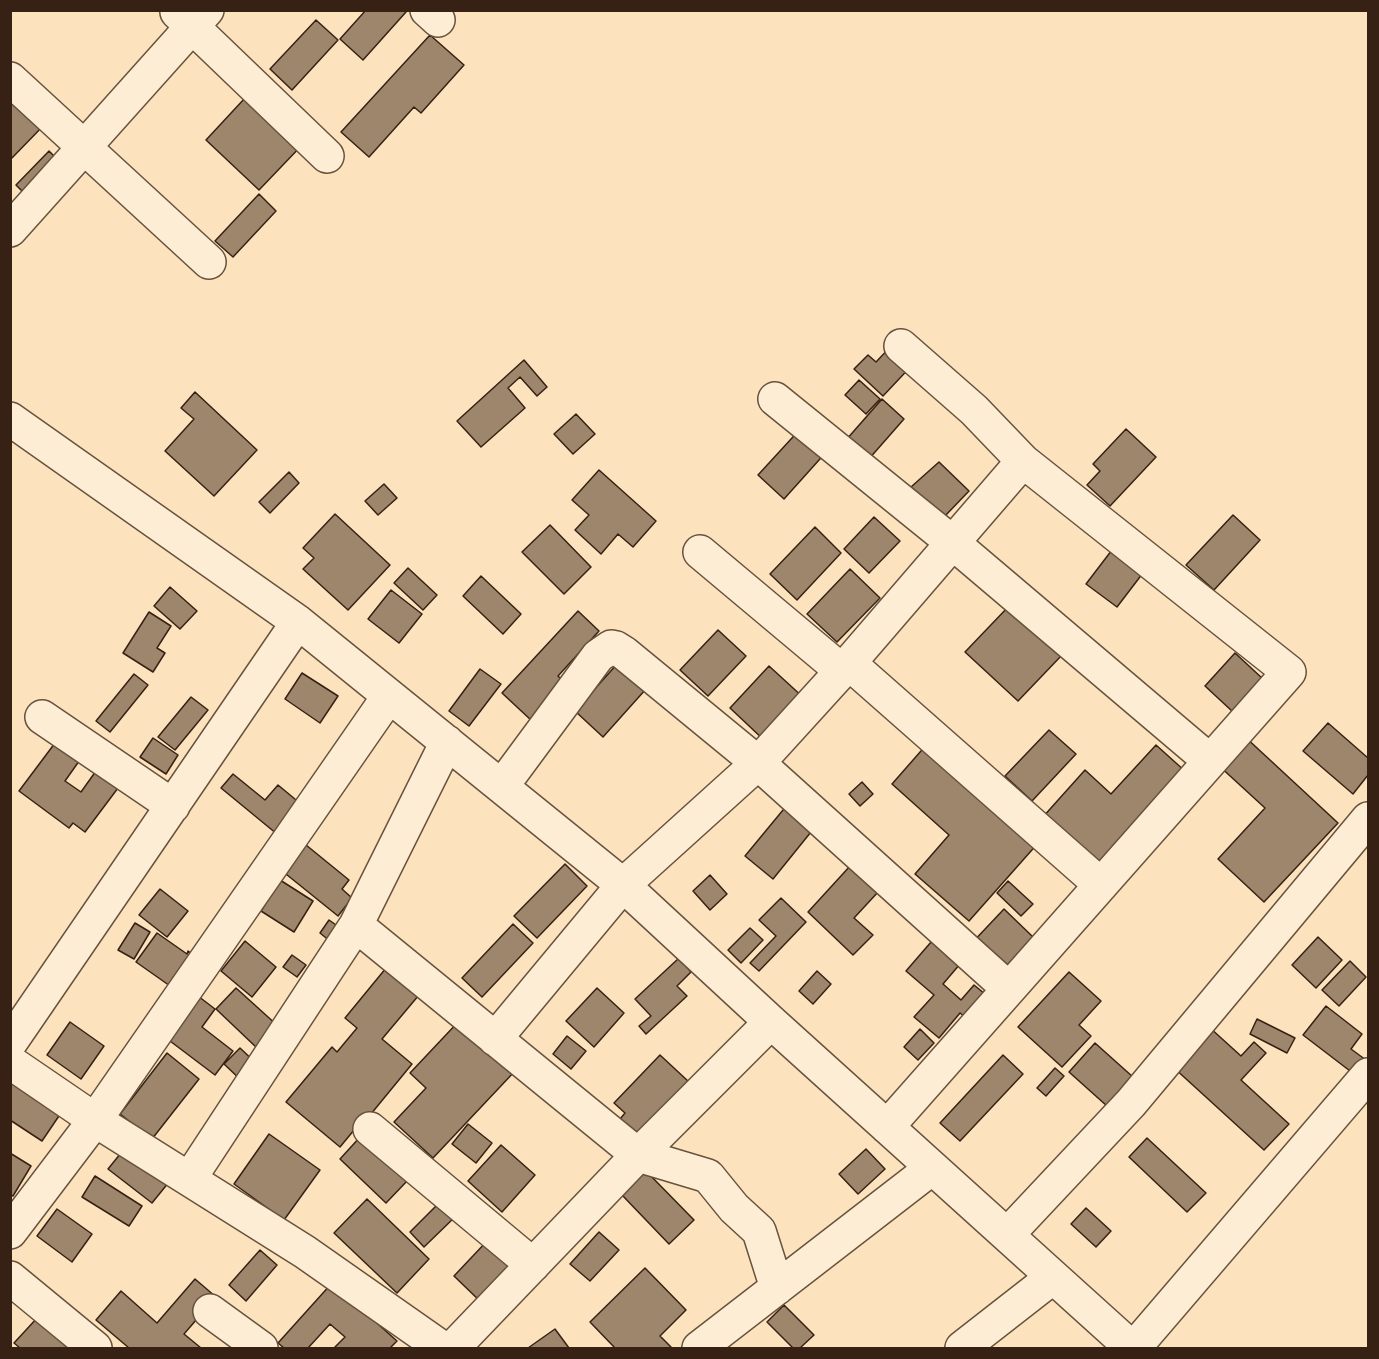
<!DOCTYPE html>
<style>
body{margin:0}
#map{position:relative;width:1379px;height:1359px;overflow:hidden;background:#fce3be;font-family:Alegreya,serif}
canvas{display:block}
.frame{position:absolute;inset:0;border:12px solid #362114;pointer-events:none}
</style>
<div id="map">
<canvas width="1379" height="1359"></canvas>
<div class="frame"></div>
</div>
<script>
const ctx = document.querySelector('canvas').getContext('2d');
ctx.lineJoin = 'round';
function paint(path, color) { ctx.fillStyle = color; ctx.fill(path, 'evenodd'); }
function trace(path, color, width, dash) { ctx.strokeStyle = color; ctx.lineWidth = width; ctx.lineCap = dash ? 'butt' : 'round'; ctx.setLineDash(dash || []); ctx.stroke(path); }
const building = new Path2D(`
 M 366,10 L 405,10 L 406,12 L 363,60 L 340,39 Z
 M 316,20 L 338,40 L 292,90 L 270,69 Z
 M 430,35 L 464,65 L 421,113 L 414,107 L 369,157 L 341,132 Z
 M 17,98 L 45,124 L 10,160 L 10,105 Z
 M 245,98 L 303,144 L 259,190 L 206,140 Z
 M 49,151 L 62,164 L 29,198 L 16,185 Z
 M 259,194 L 276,211 L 233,257 L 215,241 Z
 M 895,342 L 916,361 L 883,396 L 854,369 L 868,355 L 876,362 Z
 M 524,360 L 547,387 L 537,396 L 520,377 L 508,388 L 525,408 L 481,447 L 457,421 Z
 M 859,380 L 880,399 L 866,414 L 845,395 Z
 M 195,392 L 257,450 L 214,496 L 165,451 L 194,419 L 181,408 Z
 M 882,399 L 904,419 L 868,460 L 846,440 Z
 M 576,414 L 595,434 L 573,454 L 554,434 Z
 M 803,426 L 828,450 L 784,499 L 758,475 Z
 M 1126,429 L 1156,457 L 1110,506 L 1087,485 L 1100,471 L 1093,464 Z
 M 939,462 L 969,491 L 944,517 L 911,487 Z
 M 599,470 L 656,521 L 633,547 L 618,534 L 601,554 L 575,530 L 589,515 L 572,500 Z
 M 289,472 L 299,483 L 270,513 L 259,502 Z
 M 384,484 L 397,498 L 378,515 L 365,501 Z
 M 335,514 L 390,565 L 348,610 L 303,569 L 314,558 L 303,548 Z
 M 1233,515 L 1260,540 L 1214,590 L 1186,565 Z
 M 874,517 L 900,541 L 869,573 L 844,549 Z
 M 550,525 L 591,567 L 564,594 L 522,552 Z
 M 815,527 L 841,553 L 797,600 L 770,574 Z
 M 1115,546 L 1146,569 L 1117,607 L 1086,584 Z
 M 408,568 L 437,595 L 423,610 L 394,583 Z
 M 850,569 L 880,598 L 837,642 L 807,614 Z
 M 481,576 L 521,614 L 503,634 L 463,596 Z
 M 170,587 L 197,611 L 180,629 L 154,606 Z
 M 391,590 L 422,614 L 399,643 L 368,619 Z
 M 1009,606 L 1062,655 L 1018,701 L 965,652 Z
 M 578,611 L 599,631 L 558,676 L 566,684 L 532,721 L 502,693 Z
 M 149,612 L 171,626 L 157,648 L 165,653 L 153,672 L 123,653 Z
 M 718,630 L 746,656 L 708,696 L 680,670 Z
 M 1235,653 L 1263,679 L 1233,712 L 1205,686 Z
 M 618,663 L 646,689 L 603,737 L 575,711 Z
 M 769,666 L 805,699 L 765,741 L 730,708 Z
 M 480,669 L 501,684 L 469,726 L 449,711 Z
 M 302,673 L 338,696 L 320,723 L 285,699 Z
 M 134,674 L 148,685 L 110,732 L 96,721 Z
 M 191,697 L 208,710 L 175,750 L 158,737 Z
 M 1328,723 L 1368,758 L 1368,775 L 1353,794 L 1303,751 Z
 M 1049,730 L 1076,754 L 1032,801 L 1005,776 Z
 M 1243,735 L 1338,823 L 1264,902 L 1218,859 L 1265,808 L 1217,764 Z
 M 153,738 L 178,755 L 166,774 L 140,757 Z
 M 58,739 L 82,757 L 65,781 L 81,792 L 96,771 L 118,788 L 85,832 L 73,823 L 69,828 L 19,791 Z
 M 928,743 L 1039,842 L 969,921 L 915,874 L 949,835 L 892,784 Z
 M 1156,745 L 1186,772 L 1098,869 L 1042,818 L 1085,770 L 1111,794 Z
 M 233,774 L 265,800 L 278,785 L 307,809 L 283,839 L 221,788 Z
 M 862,782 L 873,794 L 860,806 L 849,794 Z
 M 788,804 L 815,827 L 773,879 L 745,856 Z
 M 295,836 L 349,880 L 342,889 L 352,898 L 338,916 L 276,866 Z
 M 565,864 L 587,886 L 537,938 L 514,916 Z
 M 851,865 L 879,891 L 854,918 L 873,935 L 853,955 L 808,912 Z
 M 710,875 L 727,894 L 710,910 L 693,891 Z
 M 280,880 L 313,901 L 294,932 L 261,911 Z
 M 1008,881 L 1033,904 L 1021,916 L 997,893 Z
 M 160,889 L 188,911 L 167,937 L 139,915 Z
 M 781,898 L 806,922 L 759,971 L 750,963 L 776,936 L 759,920 Z
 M 1004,909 L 1033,937 L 1000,973 L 970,945 Z
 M 329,920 L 346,932 L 336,946 L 320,933 Z
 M 135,923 L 150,932 L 134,959 L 118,950 Z
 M 513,924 L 533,943 L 482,997 L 462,978 Z
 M 750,928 L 763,940 L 741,963 L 728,950 Z
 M 157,933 L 187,954 L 188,951 L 203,961 L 180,993 L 136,962 Z
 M 938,934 L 966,957 L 943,984 L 961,1000 L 974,985 L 985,994 L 965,1017 L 960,1013 L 939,1038 L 914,1017 L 934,995 L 906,971 Z
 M 1318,937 L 1342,960 L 1316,988 L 1292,965 Z
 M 245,941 L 276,967 L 252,997 L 221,971 Z
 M 292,955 L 306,965 L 297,977 L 283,967 Z
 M 679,958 L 691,972 L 677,986 L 687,996 L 646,1034 L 639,1026 L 651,1016 L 635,999 Z
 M 1350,961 L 1366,977 L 1339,1006 L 1322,990 Z
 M 391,962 L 424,989 L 382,1039 L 412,1064 L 366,1120 L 364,1118 L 340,1147 L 286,1102 L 332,1047 L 337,1052 L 357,1028 L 345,1018 Z
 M 817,971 L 831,984 L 813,1004 L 799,991 Z
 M 1069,972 L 1101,1001 L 1079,1025 L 1091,1036 L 1062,1067 L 1018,1027 Z
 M 236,988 L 278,1026 L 257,1048 L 216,1009 Z
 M 597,988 L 624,1013 L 594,1047 L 566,1021 Z
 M 198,996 L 215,1009 L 202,1027 L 233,1051 L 215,1075 L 166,1038 Z
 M 1326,1006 L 1362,1034 L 1351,1049 L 1366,1060 L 1354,1074 L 1303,1035 Z
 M 1257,1019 L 1295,1038 L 1287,1053 L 1250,1034 Z
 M 460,1020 L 515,1071 L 433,1158 L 394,1122 L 426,1088 L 410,1073 Z
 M 70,1022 L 104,1046 L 81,1079 L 47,1055 Z
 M 1209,1027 L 1241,1056 L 1254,1042 L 1266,1053 L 1241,1080 L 1289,1124 L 1264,1150 L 1173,1067 Z
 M 920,1029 L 934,1043 L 918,1060 L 904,1047 Z
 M 567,1036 L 586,1051 L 571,1069 L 553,1054 Z
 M 1095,1043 L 1143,1086 L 1117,1115 L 1069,1072 Z
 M 240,1048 L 259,1066 L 243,1082 L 224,1064 Z
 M 167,1053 L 199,1079 L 152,1139 L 120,1114 Z
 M 660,1055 L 689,1082 L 632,1142 L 615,1125 L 625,1113 L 614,1103 Z
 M 1003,1055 L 1023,1074 L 960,1141 L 940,1123 Z
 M 1055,1068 L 1064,1076 L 1046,1096 L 1037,1088 Z
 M 10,1070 L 65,1107 L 42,1141 L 10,1120 Z
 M 468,1124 L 492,1143 L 476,1163 L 452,1144 Z
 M 269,1134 L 320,1170 L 284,1220 L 234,1184 Z
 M 361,1136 L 408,1180 L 386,1203 L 340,1159 Z
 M 1147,1138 L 1206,1193 L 1187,1212 L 1129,1157 Z
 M 501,1145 L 535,1175 L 502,1212 L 468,1181 Z
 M 125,1148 L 169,1182 L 152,1203 L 108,1169 Z
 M 866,1149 L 885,1169 L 858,1194 L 839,1174 Z
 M 10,1153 L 31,1166 L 13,1196 L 10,1195 Z
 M 646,1171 L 694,1220 L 669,1244 L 622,1195 Z
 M 95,1176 L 142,1206 L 129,1226 L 82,1197 Z
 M 367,1199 L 429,1259 L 397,1293 L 334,1233 Z
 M 443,1199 L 458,1214 L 424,1247 L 410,1232 Z
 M 1086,1208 L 1111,1231 L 1096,1247 L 1071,1224 Z
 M 57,1209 L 92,1234 L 72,1262 L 37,1236 Z
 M 599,1232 L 619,1250 L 590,1281 L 570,1264 Z
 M 488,1240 L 518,1269 L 484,1305 L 454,1276 Z
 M 260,1250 L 277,1265 L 246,1301 L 229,1285 Z
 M 645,1268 L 686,1310 L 660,1336 L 671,1347 L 670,1348 L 615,1348 L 590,1322 Z
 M 195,1279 L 216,1297 L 184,1334 L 201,1348 L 129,1348 L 96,1320 L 121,1291 L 157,1323 Z
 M 332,1283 L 397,1341 L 390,1348 L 334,1348 L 345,1337 L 330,1324 L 308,1348 L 284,1348 L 278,1343 Z
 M 784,1305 L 814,1335 L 800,1348 L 793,1348 L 767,1322 Z
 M 38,1317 L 70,1348 L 20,1348 L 14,1343 Z
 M 555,1329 L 569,1348 L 528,1348 Z`);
paint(building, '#9d866c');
trace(building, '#362114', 1.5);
const minor = new Path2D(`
 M 427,10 L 438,20
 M 177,12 L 327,156
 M 10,79 L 209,262
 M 10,230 L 207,10
 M 901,346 L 974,410 L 1023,461 L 1289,672 L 1009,989
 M 775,399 L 953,543 L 1210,761
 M 10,419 L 298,622 L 623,885 L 771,1022 L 1132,1348
 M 700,552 L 842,671
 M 849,663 L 1101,885
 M 42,717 L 173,806
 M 502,786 L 598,656 L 611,647 L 616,648 L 624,653 L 758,763 L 1009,989 L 887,1127
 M 356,925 L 447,742
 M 495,1039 L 623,885 L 758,763 L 849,663 L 1023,461
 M 10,1043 L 298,622
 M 10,1062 L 95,1120 L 305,1252 L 442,1348
 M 370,1129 L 533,1265
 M 190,1178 L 356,925 L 638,1155 L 708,1176 L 734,1208 L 759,1231 L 777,1288
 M 10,1232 L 95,1120 L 389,696
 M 1007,1235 L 1131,1103 L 1368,819
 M 10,1278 L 95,1348
 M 210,1311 L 261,1348
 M 453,1348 L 638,1155 L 771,1022
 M 699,1348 L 932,1168
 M 962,1348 L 1053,1277
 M 1134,1348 L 1368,1075`);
trace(minor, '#68523e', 36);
trace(minor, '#fdedd5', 33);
</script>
